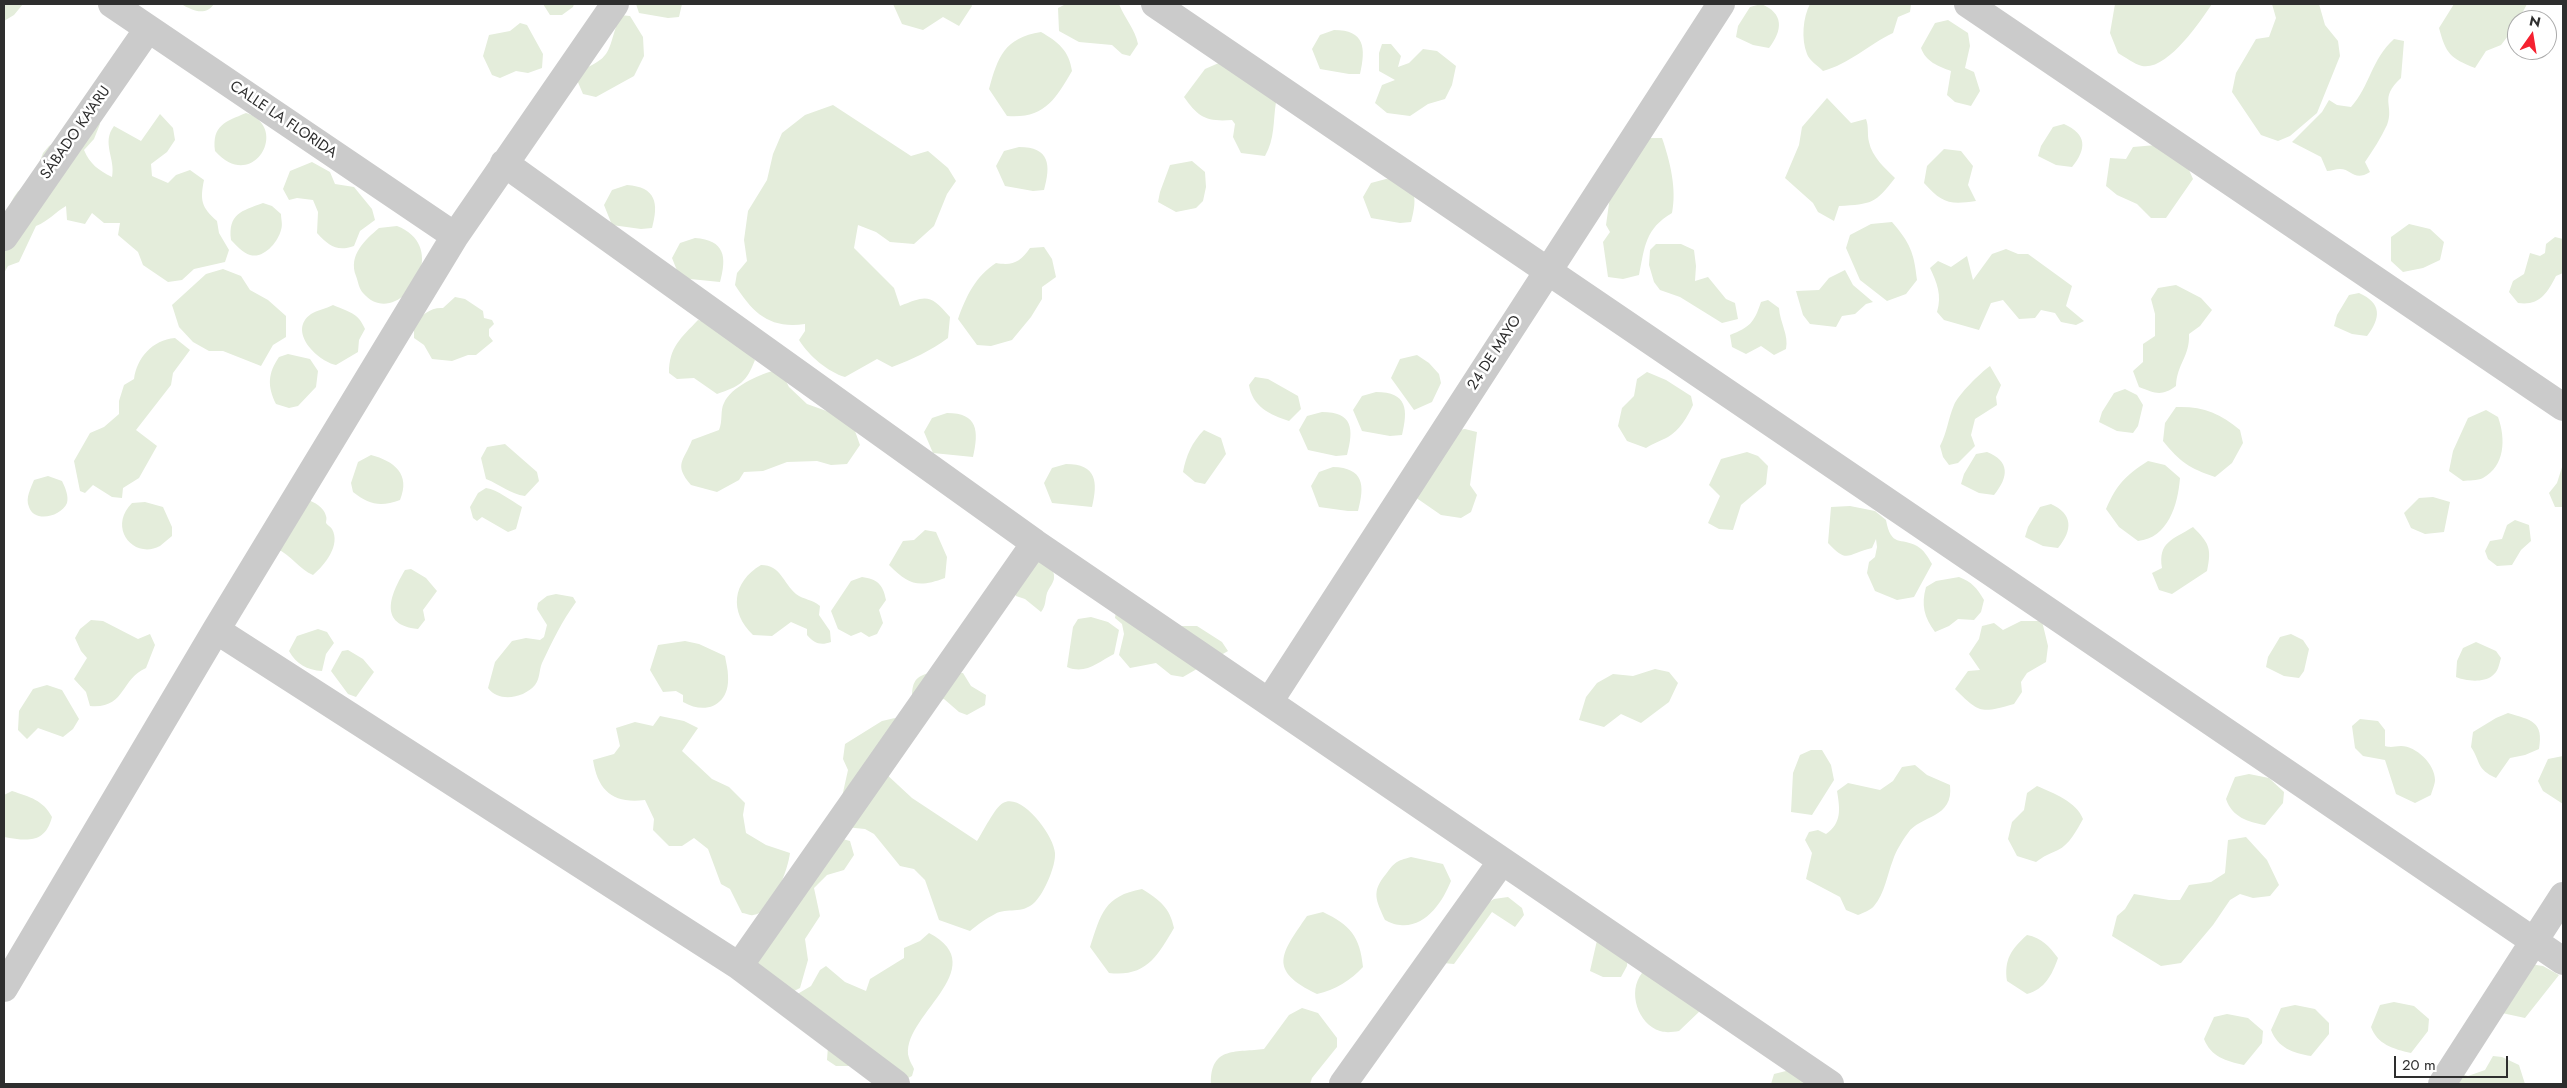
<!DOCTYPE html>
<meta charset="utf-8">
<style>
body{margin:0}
#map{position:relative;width:2567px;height:1088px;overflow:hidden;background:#fff;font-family:Jost,sans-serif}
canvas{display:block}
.frame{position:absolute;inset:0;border:5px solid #2e2e2e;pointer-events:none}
.north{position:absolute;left:2507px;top:10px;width:50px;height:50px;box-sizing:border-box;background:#fff;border:1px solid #ababab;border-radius:50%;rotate:13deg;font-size:14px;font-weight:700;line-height:20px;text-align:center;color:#2e2e2e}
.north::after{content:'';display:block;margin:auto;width:18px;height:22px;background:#f52130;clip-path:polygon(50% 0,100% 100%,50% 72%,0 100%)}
.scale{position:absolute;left:2394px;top:1056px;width:114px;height:22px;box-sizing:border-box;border:2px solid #2e2e2e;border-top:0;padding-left:6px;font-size:15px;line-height:18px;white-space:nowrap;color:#2e2e2e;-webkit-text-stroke:4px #fff;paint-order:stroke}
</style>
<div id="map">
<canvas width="2567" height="1088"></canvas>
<div class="frame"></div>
<div class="north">N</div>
<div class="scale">20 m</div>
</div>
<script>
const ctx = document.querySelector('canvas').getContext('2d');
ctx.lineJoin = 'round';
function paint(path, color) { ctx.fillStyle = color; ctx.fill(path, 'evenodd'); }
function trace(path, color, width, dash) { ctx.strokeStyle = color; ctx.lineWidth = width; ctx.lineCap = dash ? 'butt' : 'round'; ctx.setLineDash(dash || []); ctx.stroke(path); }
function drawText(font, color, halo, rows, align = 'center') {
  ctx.font = font + ' Jost,sans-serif'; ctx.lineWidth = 5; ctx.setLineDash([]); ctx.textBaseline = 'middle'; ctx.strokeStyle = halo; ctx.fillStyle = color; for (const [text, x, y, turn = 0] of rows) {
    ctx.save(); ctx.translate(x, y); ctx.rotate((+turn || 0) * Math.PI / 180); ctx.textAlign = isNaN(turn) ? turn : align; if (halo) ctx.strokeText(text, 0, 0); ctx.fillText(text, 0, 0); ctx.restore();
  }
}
paint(new Path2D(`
 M 4,4 L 23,4 L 14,15 L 4,21 Z
 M 181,4 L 214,4 C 205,17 192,10 181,4 Z
 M 543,4 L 574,4 L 573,7 L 562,15 L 550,15 Z
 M 636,4 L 682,4 L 679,17 L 668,18 L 639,13 Z
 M 893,4 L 971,4 L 972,6 L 959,26 L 943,17 L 923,30 L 902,24 Z
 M 1066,4 L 1119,4 C 1125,19 1135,29 1138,44 L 1130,56 L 1122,54 L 1112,45 L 1079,42 L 1059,31 L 1058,8 Z
 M 1761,4 C 1784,13 1783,30 1769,48 L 1753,45 L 1736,37 L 1738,26 L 1750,7 Z
 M 1810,4 L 1911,4 L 1910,12 L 1898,17 L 1893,33 C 1868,45 1849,64 1823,71 C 1818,66 1809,60 1807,54 C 1801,39 1803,17 1810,4 Z
 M 2115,4 L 2212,4 C 2200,22 2167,71 2142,66 C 2134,64 2125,57 2118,53 L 2110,33 Z
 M 2272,4 L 2319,4 L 2325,25 L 2338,41 L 2340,56 L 2317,113 L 2290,136 L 2278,141 L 2261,135 L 2232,92 L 2236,73 L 2256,39 L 2269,37 L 2276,18 Z
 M 2454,4 L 2527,4 L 2515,27 L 2501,45 L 2486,51 L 2475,68 C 2450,58 2446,54 2439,28 Z
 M 620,15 L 630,16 L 643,37 L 644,56 L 634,76 L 596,97 L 583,94 L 574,73 C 615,57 606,53 620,15 Z
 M 1948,20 L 1968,33 L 1970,46 L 1965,68 L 1974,72 L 1980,91 L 1971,106 L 1955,102 L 1947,95 L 1951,71 C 1938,66 1926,62 1921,48 L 1935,23 Z
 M 520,23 L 527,25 L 543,54 L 542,68 L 528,73 L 516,71 L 500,78 L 492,75 L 483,56 L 489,35 L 510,31 Z
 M 1334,30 C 1365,30 1366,48 1360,74 L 1349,74 L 1320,69 L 1312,49 L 1320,35 Z
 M 1041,32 C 1058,42 1069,50 1072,71 C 1055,100 1044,119 1007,116 L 989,89 C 998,57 1004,38 1041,32 Z
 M 2394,39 L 2404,41 L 2401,78 C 2378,99 2395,105 2387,125 C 2381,138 2373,150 2365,162 L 2370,172 C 2354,182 2352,169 2340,169 C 2336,169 2331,171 2327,171 L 2321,157 L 2292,142 L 2322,112 L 2329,100 L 2337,105 L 2351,107 C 2370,86 2371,60 2394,39 Z
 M 1382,44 L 1391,44 L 1401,56 L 1398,67 L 1409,63 L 1423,49 L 1437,51 L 1456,66 L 1452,85 L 1445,99 L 1428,104 L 1410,116 L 1387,113 L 1375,103 L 1382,85 L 1395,80 L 1379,71 L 1379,53 Z
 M 1221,62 L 1276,102 C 1273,121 1275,139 1265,156 L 1241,153 L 1233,137 L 1235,124 L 1232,120 C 1206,122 1198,117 1184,97 L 1205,69 Z
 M 1827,98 L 1851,123 L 1866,119 C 1869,127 1867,134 1869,142 C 1872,157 1885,168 1895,178 C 1875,204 1872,204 1839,206 L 1834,221 L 1818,212 L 1813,203 L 1785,178 L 1799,145 L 1802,127 Z
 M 833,105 L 911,156 L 928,151 L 948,168 L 956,181 L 947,194 L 934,226 L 914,244 L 890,242 L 876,232 L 858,225 L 854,248 L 894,288 L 900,306 C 927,295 930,294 950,317 L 948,338 C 930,351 913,359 892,367 L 877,359 L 845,377 C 828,372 809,356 799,340 L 805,331 L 805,324 C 769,329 753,313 735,285 L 737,273 L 747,261 L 744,240 L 748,211 L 767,180 L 773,154 L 782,133 L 805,115 Z
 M 246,113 C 291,127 253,194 215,151 C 212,125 225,122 246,113 Z
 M 160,114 L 173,128 L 175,140 L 167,152 L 151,164 L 152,176 L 168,183 L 176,175 L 190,170 L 204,180 C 200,200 201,207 217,221 L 219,233 L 229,250 L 225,262 L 194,269 L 182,280 L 168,282 L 143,265 L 138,252 L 118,235 L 120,223 L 104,223 L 92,213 L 85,224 L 67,220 L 66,206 C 55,212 49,221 36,226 L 19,262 L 8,266 L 4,273 C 4,241 0,194 32,182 L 43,153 L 49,146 L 93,116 L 100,124 L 94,139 L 84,150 C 90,164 98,170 112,177 C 116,159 101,143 114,126 L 141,141 Z
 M 2064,124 C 2087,134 2087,149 2072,167 L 2056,165 L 2038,156 L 2041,146 L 2053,127 Z
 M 1641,138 L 1662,138 C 1670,161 1677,189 1672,213 C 1645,229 1645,246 1639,275 L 1623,279 L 1608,277 L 1603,242 L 1610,232 L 1606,225 L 1612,182 Z
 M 2156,145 L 2186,163 L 2193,179 L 2166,218 L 2151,218 L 2137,204 L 2117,195 L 2106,186 L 2110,158 L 2126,159 L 2133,147 Z
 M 1019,147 C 1050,147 1051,165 1044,190 L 1033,191 L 1005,186 L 996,166 L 1004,151 Z
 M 1944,149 L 1961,151 L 1973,166 L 1968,185 L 1976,201 C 1949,205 1942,203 1924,183 L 1927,166 Z
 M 1192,161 L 1205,172 L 1206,187 L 1203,201 L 1196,208 L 1176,212 L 1158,202 L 1160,192 L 1170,165 Z
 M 312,162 L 330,172 L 335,184 L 354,187 L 372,209 L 375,220 L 360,231 L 354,246 C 337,252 329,246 317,233 L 318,212 L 313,200 L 297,198 L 289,200 L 283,189 L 290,171 Z
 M 1386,179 C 1417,179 1418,197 1411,222 L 1400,223 L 1371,218 L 1363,197 L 1371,183 Z
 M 627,185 C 656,187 659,203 652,228 L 641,229 L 612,225 L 604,205 L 612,190 Z
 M 263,203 L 272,206 L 281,214 C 281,219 283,225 281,230 C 278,242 264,259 250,255 C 243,253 236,245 231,240 C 228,214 241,211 263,203 Z
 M 1892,222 C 1910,243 1914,252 1917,280 L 1906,294 L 1887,301 L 1860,280 L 1846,248 L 1850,235 L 1871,224 Z
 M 2409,224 L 2430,229 L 2444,242 L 2440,260 L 2423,268 L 2403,272 L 2391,261 L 2391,237 Z
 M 397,226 C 456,249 397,333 363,293 C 359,289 358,281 356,276 C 348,255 365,240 379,228 Z
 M 2555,237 L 2563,239 L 2563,273 L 2556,276 C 2547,294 2539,306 2518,303 L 2509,292 L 2513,281 L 2524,274 L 2530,253 L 2540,256 L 2545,253 L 2546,244 Z
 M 695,238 C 725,240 727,257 720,282 L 680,278 L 672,258 L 680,243 Z
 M 1656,244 L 1681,244 L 1694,250 L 1696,266 L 1695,281 L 1708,277 L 1726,299 L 1735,303 L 1738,319 L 1722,323 L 1680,297 L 1660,290 L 1654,282 L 1649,265 L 1650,250 Z
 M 1044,247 L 1052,259 L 1056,277 L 1042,287 L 1042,299 L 1031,317 L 1012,340 L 991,346 L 977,345 L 958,319 C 966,296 976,276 996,263 C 1013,266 1020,262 1030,248 Z
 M 2006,249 L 2018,254 L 2028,254 L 2072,286 L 2066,306 L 2084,321 L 2076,325 L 2061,322 L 2055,313 L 2041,310 L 2035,318 L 2019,319 L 2003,300 L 1991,303 L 1979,330 L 1944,320 L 1937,312 C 1942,295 1937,283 1930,268 L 1938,261 L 1951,267 L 1967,256 L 1973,280 L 1992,254 Z
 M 223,269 L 241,276 L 250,290 L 268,300 L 286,316 L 286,337 L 273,345 L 261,366 L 223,351 L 209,351 L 193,342 L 179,327 L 172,305 L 206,274 Z
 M 1845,270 L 1853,285 L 1873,302 L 1866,304 L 1855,314 L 1842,316 L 1836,327 L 1810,324 L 1803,315 L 1796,291 L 1819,290 L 1829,278 Z
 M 2176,285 L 2201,298 L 2212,310 L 2200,326 L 2189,334 C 2190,357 2177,363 2176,386 C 2161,397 2155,393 2139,387 L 2133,371 L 2143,362 L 2143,344 L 2155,336 L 2155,314 L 2151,299 L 2158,288 Z
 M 2359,293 C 2382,303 2381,318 2367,336 L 2352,334 L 2334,326 L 2337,315 L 2349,295 Z
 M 455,297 L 465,299 L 483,311 L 484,318 L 492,320 L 494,324 L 489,329 L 489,336 L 493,341 L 476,355 L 468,355 L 452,361 L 432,359 L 424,345 L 414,338 L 414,325 C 421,315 431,307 443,308 Z
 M 1768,300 L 1779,308 C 1780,323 1789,335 1786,349 L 1774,355 L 1761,346 L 1746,354 L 1732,347 L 1730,335 C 1750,327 1754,323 1761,302 Z
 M 333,305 C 348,312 358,312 365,329 L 359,340 L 358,352 L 336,365 C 317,361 287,331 311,314 C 317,310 326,309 333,305 Z
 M 698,320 L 711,323 L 755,360 C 746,383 740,386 717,394 L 694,378 L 677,379 L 669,373 C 669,347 681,338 698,320 Z
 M 175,338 L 190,350 L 173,373 L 171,385 L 136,430 L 157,446 L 139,478 L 123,488 L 122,498 L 112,497 L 93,485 L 85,493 L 80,491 L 74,461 L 90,433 L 104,427 L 119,414 L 119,401 L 124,385 L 134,379 C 137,358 152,340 175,338 Z
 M 288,354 L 310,359 L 318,371 L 316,387 L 298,406 L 289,408 L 276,404 C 267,386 268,373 279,357 Z
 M 1417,355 L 1429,363 L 1439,374 L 1441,383 L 1432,402 L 1414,410 L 1391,378 L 1400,359 Z
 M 1990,366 L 2001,385 L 1996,397 L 1997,405 L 1975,419 L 1971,435 L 1975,446 L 1958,463 L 1949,465 L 1943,457 L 1940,446 C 1947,433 1948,419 1954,405 C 1958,395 1980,373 1990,366 Z
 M 773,371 L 784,377 L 789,387 L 807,404 L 835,414 L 855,431 L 860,445 L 847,464 L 831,465 L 817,461 L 787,462 L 763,471 L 744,472 L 739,480 L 717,492 L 691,485 C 673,464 684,461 692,440 L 719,430 C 723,421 720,410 724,403 C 731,387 758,375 773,371 Z
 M 1647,372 L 1666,380 L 1691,396 L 1693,405 C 1688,416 1679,431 1668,437 C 1660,441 1654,443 1646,448 L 1627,441 L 1618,426 L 1622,408 L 1634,396 L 1637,379 Z
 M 1255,377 L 1268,379 L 1298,396 L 1301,409 L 1289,421 C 1270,415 1252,406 1249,385 Z
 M 2125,389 L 2137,395 L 2143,405 L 2138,426 L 2133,433 L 2117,431 L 2099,422 L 2102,412 L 2114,393 Z
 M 1376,392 C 1408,392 1408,410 1402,435 L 1390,436 L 1362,431 L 1353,410 L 1362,396 Z
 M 2176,407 C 2202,406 2220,413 2240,430 L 2243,443 L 2232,463 L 2215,477 C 2189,468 2180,462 2163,441 L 2165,423 Z
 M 2486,410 L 2498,417 C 2506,439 2505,466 2483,478 C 2477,481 2469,480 2463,481 L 2449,471 L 2453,451 L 2468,418 Z
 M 1322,412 C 1353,412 1354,429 1347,455 L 1336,456 L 1308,450 L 1299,430 L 1307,416 Z
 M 947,413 C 978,413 979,431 973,457 L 933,453 L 924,432 L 932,418 Z
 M 1465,429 L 1477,432 L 1470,485 L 1477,495 L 1471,512 L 1461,518 L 1441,515 L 1415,497 L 1441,433 Z
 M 1204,430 L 1221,438 L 1226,454 L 1205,484 L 1195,482 L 1183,472 C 1186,456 1192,442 1204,430 Z
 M 505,444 L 537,472 L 539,481 L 525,496 C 510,494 501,485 486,479 L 481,458 L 487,447 Z
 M 1747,452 L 1758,456 L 1768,466 L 1766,484 L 1741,505 L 1733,530 L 1719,529 L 1708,523 L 1720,496 L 1709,485 L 1721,459 Z
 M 1987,452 C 2010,461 2009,477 1994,495 L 1979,493 L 1961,484 L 1964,474 L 1976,454 Z
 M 371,455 C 394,461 411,474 400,500 C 381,507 369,505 353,492 L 351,483 L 358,462 Z
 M 2148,461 L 2165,465 L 2180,478 C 2178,505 2168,538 2138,541 L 2119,527 L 2106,509 C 2117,484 2125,476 2148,461 Z
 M 1066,464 C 1097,464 1098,482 1092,507 L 1052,503 L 1044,483 L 1052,468 Z
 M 2563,464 L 2563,507 L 2555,507 L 2549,493 L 2557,483 Z
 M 1333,467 C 1364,468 1365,485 1358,511 L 1348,511 L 1319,507 L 1311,486 L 1319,472 Z
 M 48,476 L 62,481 C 65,487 69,496 67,503 C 61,517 34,523 29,507 C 25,498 31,488 34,480 Z
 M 486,488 C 498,490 510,500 522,507 L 516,529 L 508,532 L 482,517 L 477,521 L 473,518 L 470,507 L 478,493 Z
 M 2433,497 L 2450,502 L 2444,532 L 2425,534 L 2411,528 L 2404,513 L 2419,498 Z
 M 306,499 C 314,502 324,507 326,516 C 327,518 326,521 326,523 C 328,526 330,526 332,529 C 341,545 325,565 313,575 C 299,569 291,555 277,549 Z
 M 145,502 L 163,507 L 172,527 L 172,536 C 168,539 164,543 160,546 C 134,560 107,528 132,503 Z
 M 2051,504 C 2073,514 2073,530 2058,548 L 2043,546 L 2025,537 L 2028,527 L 2040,507 Z
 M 1850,506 L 1875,511 L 1886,520 C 1891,548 1901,537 1917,546 C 1924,550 1928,557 1932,564 L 1914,597 L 1897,600 L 1875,591 L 1867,573 L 1869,562 L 1875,557 L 1877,547 L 1876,539 L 1872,548 C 1848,553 1848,565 1828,543 L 1831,507 Z
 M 2515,520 L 2529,525 L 2531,541 L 2521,550 L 2512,565 L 2497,566 L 2488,559 L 2485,551 L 2490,541 L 2502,539 L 2507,525 Z
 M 2193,527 C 2209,543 2212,548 2207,571 L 2172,594 L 2159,590 L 2152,573 L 2162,568 C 2158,542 2172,540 2193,527 Z
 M 925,530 L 936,532 L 947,557 L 945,578 C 918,588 909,585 889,565 L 903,541 L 914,540 Z
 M 1033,561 C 1041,562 1056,567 1054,578 C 1054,582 1049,588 1047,593 C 1045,600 1046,606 1041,612 L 1025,599 L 1016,596 L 1011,587 Z
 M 761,565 C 781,565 783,583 796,594 C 804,600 812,599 820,606 L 819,615 L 830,631 L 831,642 C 820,646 814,643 807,635 L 807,629 L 791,622 L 772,636 L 753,635 C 729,612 732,582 761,565 Z
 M 411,569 L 426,578 L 437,591 L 423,610 L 425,620 L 418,629 C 378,625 390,595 405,570 Z
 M 862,577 C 877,579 883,584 886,600 L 879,610 L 883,623 L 877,634 L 869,637 L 861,632 L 851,636 L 838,629 L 831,611 L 851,581 Z
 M 1959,577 C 1972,582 1977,588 1984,600 L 1981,612 L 1974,620 L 1958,619 L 1949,626 L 1935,632 C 1924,617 1921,605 1926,587 L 1936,581 Z
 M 556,594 L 573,597 L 576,602 C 562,621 552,642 542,663 C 539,670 540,679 535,685 C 524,698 499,703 488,688 L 495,662 L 512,641 L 526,638 L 540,640 L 544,637 L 547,625 L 537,609 L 538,603 L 547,596 Z
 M 1116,611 L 1180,626 L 1197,626 L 1222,642 L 1228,651 L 1183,677 L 1171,675 L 1156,663 L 1130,668 L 1119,655 L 1124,634 L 1122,624 L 1115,618 Z
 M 1091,617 L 1108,622 L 1119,630 L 1114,654 C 1098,662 1086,675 1067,667 L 1073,627 L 1078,619 Z
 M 91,620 L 103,621 L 138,639 L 150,634 L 155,645 L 146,668 C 120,679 126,709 90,706 L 86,692 L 74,679 L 87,658 L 81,651 L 75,638 L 80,629 Z
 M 2021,621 L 2042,621 L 2048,646 L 2046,662 L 2027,673 L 2021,682 L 2022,692 L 2014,704 C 1981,713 1980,714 1955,689 L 1968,671 L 1980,670 L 1969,654 L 1979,639 L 1982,626 L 1994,623 L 2003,630 Z
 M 318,629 L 327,632 L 334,643 L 326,654 L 322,671 C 307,670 296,664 289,651 L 297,636 Z
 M 2291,634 L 2303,640 L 2309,649 L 2304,671 L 2299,678 L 2284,676 L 2266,667 L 2268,657 L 2280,637 Z
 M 685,641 L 699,644 L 725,656 C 726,663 728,669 728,676 C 730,704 707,716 683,702 L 683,695 L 676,691 L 663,692 L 650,670 L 658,645 Z
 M 2476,642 L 2496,651 L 2501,658 C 2499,665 2498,672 2492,676 C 2483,683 2465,681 2456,677 L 2457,661 L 2463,648 Z
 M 348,650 L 363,659 L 374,672 L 356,697 L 348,694 L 331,671 L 342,651 Z
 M 1655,669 L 1669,672 L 1678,683 L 1669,702 L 1641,723 L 1621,714 L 1604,727 L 1579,720 L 1586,697 L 1597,683 L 1613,674 L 1633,676 Z
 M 929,673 L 963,673 L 971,686 L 986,695 L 985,705 L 967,715 L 959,712 L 944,699 L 934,701 L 912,700 C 912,685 913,677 929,673 Z
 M 47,685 L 62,690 L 79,719 L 73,729 L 63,737 L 38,728 L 27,739 L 18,730 L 19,711 L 33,689 Z
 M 2508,713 C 2531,720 2544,721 2539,749 L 2525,755 L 2510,758 L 2496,778 C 2476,769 2481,762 2471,747 L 2473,732 L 2496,718 Z
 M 908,715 L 884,772 L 912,798 L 977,841 C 983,832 995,807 1003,803 C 1022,792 1054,836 1055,853 C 1056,866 1044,893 1035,902 C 1022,915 1007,907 995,914 C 987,918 977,925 970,931 L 939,920 L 925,880 L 914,869 L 900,866 L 874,834 L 865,829 L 845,827 L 842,797 L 848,770 L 843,759 L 845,744 L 882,721 Z
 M 660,716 L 684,721 L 698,728 L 682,751 L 712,779 L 729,787 L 745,803 L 743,815 L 746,833 L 766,845 L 790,853 C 788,869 773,913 753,915 C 750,916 745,913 742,913 L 730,889 L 721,884 L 708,849 L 694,838 L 682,846 L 669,846 L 653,830 L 654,819 L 645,800 C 613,804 598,791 593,760 L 614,754 L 620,746 L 616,728 L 635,722 L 653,726 Z
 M 2360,719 L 2378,721 L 2385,730 L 2385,746 C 2392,748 2394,746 2401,746 C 2416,746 2435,764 2435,780 C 2435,784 2432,791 2431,795 L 2415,803 L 2396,794 L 2385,760 L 2363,756 L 2355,748 L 2352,726 Z
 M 1811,750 L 1822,750 L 1831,765 L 1834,780 L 1812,815 L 1791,812 L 1793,773 L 1800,755 Z
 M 2563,756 L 2563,804 L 2543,791 L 2538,781 L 2548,759 Z
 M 1915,765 L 1927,775 L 1950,785 C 1954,819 1920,815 1908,833 C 1902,841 1896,851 1893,860 C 1887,875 1885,893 1874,906 C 1871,910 1863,913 1858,915 L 1846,910 L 1840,897 L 1806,879 L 1812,853 L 1805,840 L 1809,832 L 1818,830 L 1826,834 C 1842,823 1840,809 1837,791 L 1848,783 L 1880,790 L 1893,781 L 1902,767 Z
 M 2249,774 L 2269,778 L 2284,792 L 2283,803 L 2265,825 C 2248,822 2232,817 2226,799 L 2235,777 Z
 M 2037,786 C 2053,793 2077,802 2083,819 C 2077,830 2069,845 2058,850 C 2049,854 2044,856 2036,862 L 2017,856 L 2008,839 L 2012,822 L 2024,810 L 2027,793 Z
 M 12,791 C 30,797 43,800 52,817 C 45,844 27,841 4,837 L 4,795 Z
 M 828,835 L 850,841 L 854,855 L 844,870 L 827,875 L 814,888 L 820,916 L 805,939 L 808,960 L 800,988 L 788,994 L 781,1004 L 748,990 L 746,971 Z
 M 2246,837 L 2267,860 L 2279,885 L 2270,896 L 2253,898 L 2240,894 L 2230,900 L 2213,925 L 2181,963 L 2161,966 L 2112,936 L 2117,916 L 2125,909 L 2134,894 L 2169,900 L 2180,900 L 2189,885 L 2211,882 L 2225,873 L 2228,840 Z
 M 1411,857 L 1443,864 L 1451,881 C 1443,901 1426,928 1400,925 C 1395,925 1389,922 1385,920 C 1376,900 1371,892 1386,874 C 1395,862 1396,861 1411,857 Z
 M 1142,889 C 1160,900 1170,908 1174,928 C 1157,957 1146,977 1109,973 L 1090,947 C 1101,914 1104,896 1142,889 Z
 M 1508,897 L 1522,908 L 1524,915 L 1515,927 L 1492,912 L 1454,964 L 1443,963 L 1486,904 L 1494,899 Z
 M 1323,912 C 1350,925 1360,936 1363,967 C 1351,980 1335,990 1317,994 C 1267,970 1281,954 1307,916 Z
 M 929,933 C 996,968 898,1018 909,1058 C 910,1062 913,1066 914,1069 L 912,1076 L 904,1080 L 854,1066 L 836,1066 L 827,1060 L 828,1046 L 794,996 L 811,986 L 820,970 L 826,966 L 845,982 L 866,991 L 870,979 L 904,958 L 904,948 L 920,941 Z
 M 2027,935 C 2042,938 2049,946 2058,958 C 2052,975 2045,989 2027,994 L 2007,981 C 2004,960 2011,949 2027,935 Z
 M 1598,936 L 1629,947 L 1627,966 L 1621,977 L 1603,977 L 1590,971 Z
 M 1662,960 C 1696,968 1693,978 1701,1010 L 1679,1031 C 1673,1032 1666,1033 1660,1031 C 1638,1024 1627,992 1642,973 C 1647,968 1656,964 1662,960 Z
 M 2530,964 L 2543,966 L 2559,975 L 2525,1018 L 2502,1013 Z
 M 2394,1002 L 2414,1006 L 2429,1019 L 2428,1031 L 2411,1053 C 2393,1049 2377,1044 2371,1027 L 2380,1005 Z
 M 2295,1005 L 2315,1009 L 2329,1023 L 2329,1034 L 2311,1056 C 2293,1053 2278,1048 2271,1030 L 2281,1008 Z
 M 1302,1008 L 1318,1013 L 1337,1038 L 1337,1047 L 1312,1078 L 1310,1084 L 1211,1084 C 1210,1045 1238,1053 1264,1049 L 1289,1015 Z
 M 2227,1014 L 2248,1018 L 2263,1031 L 2262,1043 L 2244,1065 C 2226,1061 2211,1057 2204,1039 L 2214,1017 Z
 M 2493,1056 L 2502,1057 L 2519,1065 L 2525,1084 L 2432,1084 L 2461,1074 L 2468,1076 L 2485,1070 Z
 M 1790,1070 L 1812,1084 L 1771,1084 L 1774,1074 Z`), '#e4eddb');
trace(new Path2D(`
 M 112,4 L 455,236
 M 1155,4 L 2563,961
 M 1968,4 L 2563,407
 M 504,163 L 1035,543 L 1830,1084
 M 4,237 L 148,29
 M 216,630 L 739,966 L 896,1084
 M 1269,702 L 1721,4
 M 739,966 L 1035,543
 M 4,988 L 216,630 L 455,236 L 615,4
 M 1343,1084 L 1502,861
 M 2442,1084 L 2563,896`), '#cbcbcb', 28);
drawText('15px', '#2e2e2e', '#fff', [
 ["CALLE LA FLORIDA",283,120,34],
 ["SÁBADO KA'ARU",76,133,-55],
 ["24 DE MAYO",1495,353,-57]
]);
</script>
